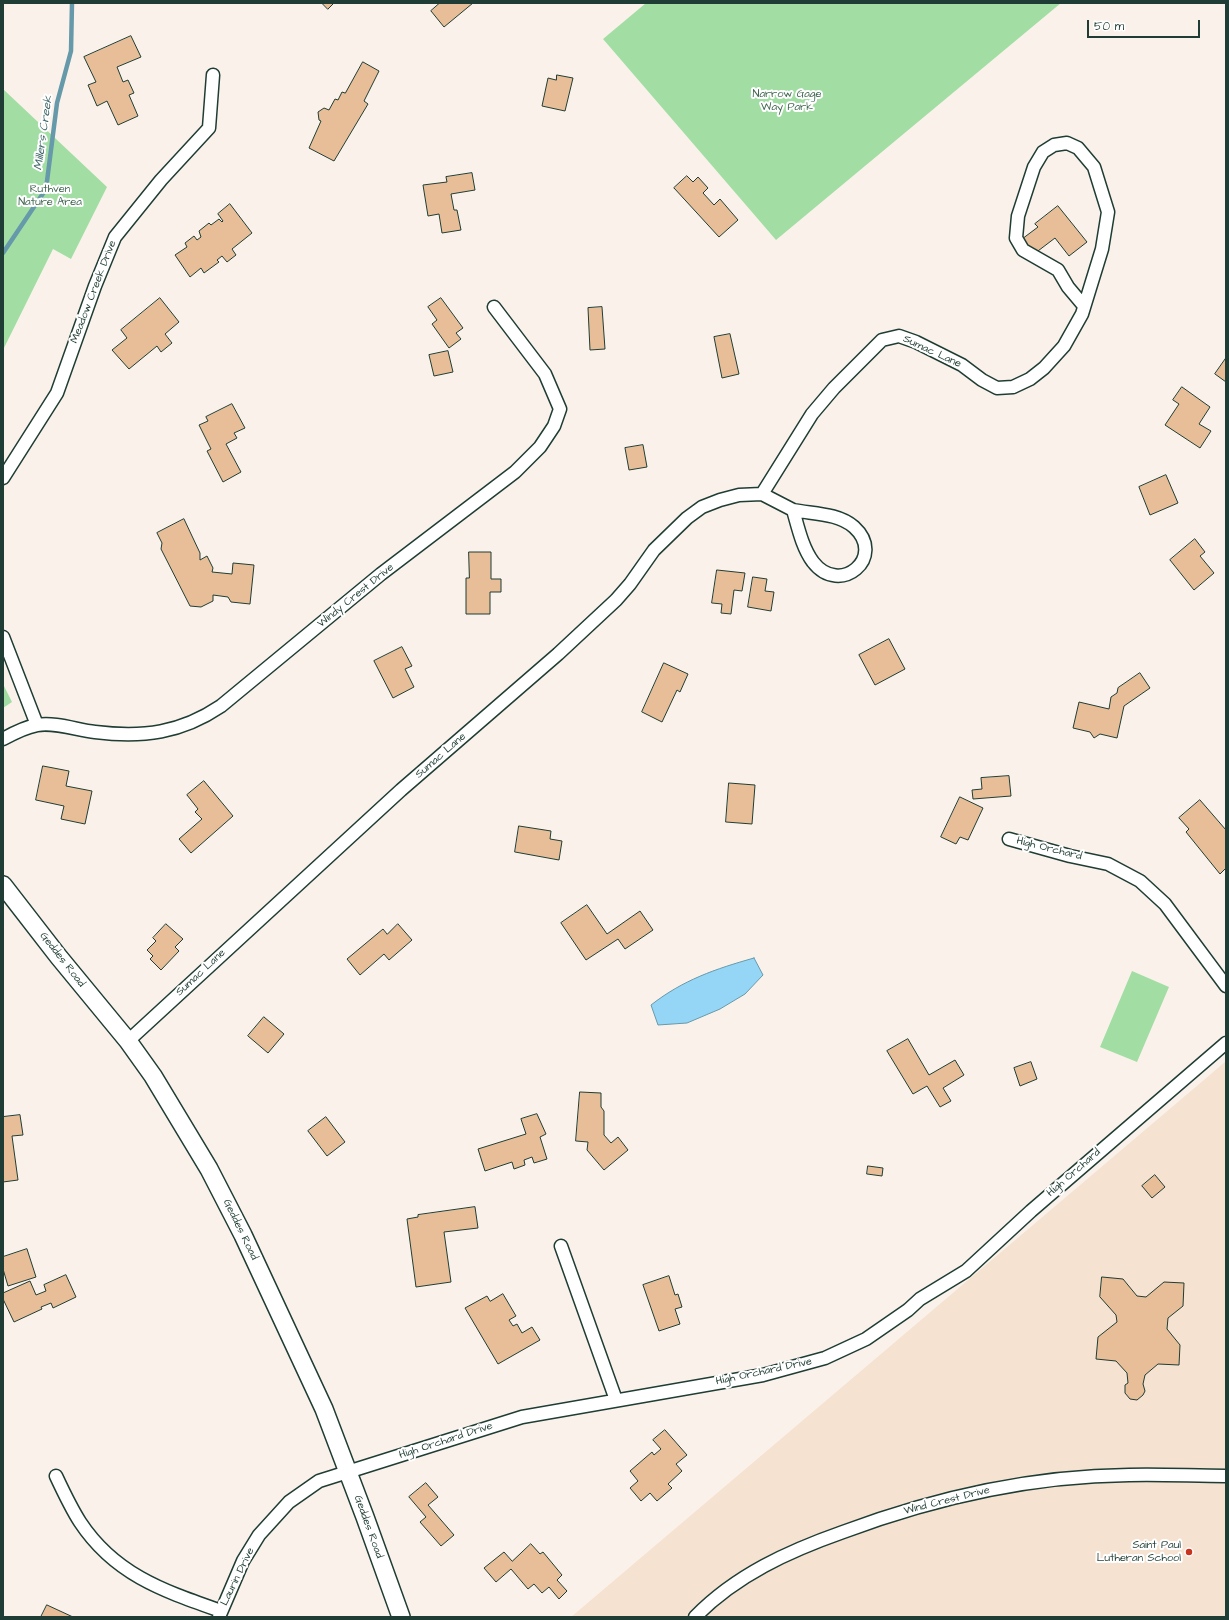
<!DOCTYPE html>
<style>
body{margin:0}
#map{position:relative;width:1229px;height:1620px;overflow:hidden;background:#faf2ea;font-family:"Architects Daughter",sans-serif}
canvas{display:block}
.frame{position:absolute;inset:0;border:4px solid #1f3d34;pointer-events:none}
.scale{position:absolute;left:1087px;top:20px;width:113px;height:18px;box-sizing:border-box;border:2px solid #1f3d34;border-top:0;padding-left:5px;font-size:12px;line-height:14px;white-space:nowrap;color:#1f3d34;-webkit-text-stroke:3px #fff;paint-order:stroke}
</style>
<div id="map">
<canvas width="1229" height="1620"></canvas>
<div class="frame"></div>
<div class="scale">50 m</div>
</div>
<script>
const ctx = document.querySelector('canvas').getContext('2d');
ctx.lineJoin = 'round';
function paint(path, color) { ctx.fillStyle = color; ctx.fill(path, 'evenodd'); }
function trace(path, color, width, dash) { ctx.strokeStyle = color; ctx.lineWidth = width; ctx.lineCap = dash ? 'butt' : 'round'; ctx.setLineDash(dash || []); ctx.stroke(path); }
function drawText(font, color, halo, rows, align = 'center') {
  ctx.font = font + ' "Architects Daughter",sans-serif'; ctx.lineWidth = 4; ctx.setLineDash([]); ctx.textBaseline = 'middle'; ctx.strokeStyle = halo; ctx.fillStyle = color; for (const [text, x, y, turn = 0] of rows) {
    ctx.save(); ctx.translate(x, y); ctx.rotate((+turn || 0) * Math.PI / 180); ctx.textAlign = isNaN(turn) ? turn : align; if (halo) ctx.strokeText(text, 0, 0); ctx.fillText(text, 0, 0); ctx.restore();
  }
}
paint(new Path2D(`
 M 1226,1061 L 1226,1617 L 571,1617 L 1205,1079 Z`), '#f5e2d1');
paint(new Path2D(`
 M 646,3 L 1061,3 L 776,240 L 603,39 Z
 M 3,89 L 107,187 L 71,259 L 53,249 L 3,350 Z
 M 3,684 L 12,702 L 3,708 Z
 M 1132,971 L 1169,987 L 1137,1062 L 1100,1047 Z`), '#a2dea4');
const water = new Path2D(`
 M 754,958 L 763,975 L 745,994 L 720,1009 L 687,1023 L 658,1025 L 651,1005 C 683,980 715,969 754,958 Z`);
paint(water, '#95d6f7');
trace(water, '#6699a9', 1);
trace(new Path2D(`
 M 3,253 L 46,189 L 57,103 L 71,51 L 72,3`), '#6699a9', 4.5);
const building = new Path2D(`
 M 322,3 L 334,3 L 328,9 Z
 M 440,3 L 473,3 L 444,27 L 431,11 Z
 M 131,36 L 141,57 L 117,67 L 123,82 L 128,80 L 134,93 L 129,95 L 138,116 L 118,125 L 107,101 L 97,106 L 88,85 L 96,82 L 84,57 Z
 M 363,62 L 379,71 L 364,101 L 368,104 L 334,161 L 309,148 L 321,121 L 319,120 L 318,112 L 324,108 L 329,110 L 335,99 L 338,100 L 342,92 L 345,93 Z
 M 557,75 L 573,78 L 565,111 L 542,106 L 548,78 L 556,80 Z
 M 472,173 L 475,190 L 451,194 L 454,210 L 457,210 L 461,230 L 442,233 L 439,214 L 428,216 L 423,185 L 447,182 L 446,177 Z
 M 687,176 L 693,182 L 698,177 L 708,188 L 703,193 L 714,205 L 720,199 L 738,220 L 719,237 L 674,188 Z
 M 230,204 L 252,233 L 232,249 L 236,255 L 227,262 L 222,256 L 217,260 L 219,262 L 204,273 L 201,268 L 190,277 L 175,255 L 187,247 L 185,243 L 194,236 L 197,240 L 201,237 L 199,231 L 209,223 L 211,225 L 219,219 L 222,222 L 223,221 L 218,214 Z
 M 1058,206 L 1087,242 L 1069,256 L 1055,238 L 1034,254 L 1022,239 L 1038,227 L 1035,224 Z
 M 160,298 L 179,322 L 165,334 L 172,343 L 161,352 L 157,346 L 129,369 L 112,350 L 127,338 L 121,330 Z
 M 441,298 L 463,328 L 456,333 L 461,339 L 449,348 L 432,324 L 437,320 L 428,307 Z
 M 602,307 L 605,349 L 590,350 L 588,308 Z
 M 730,334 L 739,374 L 722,378 L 714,337 Z
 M 448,351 L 453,372 L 434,376 L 429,355 Z
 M 1226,358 L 1226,382 L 1215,374 Z
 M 1182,387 L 1210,407 L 1199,424 L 1211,431 L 1200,448 L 1165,425 L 1179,404 L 1173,400 Z
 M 232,404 L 245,428 L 234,433 L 237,438 L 226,444 L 241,472 L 223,482 L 207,451 L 211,449 L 199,425 L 208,421 L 206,417 Z
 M 643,445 L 647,467 L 629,470 L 625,448 Z
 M 1166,475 L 1178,503 L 1150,515 L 1139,487 Z
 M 184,519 L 200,553 L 200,560 L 207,556 L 213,568 L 212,572 L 232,574 L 233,563 L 254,565 L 250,604 L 231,602 L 228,597 L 213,595 L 213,601 L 201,607 L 190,606 L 161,549 L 162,543 L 157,533 Z
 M 1195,539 L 1205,552 L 1200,556 L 1214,573 L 1194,590 L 1170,560 Z
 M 469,552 L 491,552 L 491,579 L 501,579 L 501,592 L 490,592 L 490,614 L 466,614 L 466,578 L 469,578 Z
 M 717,570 L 745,573 L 742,591 L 734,590 L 731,614 L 721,613 L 722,604 L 712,603 Z
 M 753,577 L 767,579 L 765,591 L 774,592 L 771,611 L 748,607 Z
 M 889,639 L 905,669 L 875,685 L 859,655 Z
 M 402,647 L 412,666 L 405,669 L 414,687 L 393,698 L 374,661 Z
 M 664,663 L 688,674 L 680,692 L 677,690 L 662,722 L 642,712 Z
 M 1140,673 L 1150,688 L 1124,706 L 1117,738 L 1100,734 L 1094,738 L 1090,732 L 1073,728 L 1079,702 L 1109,709 L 1111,697 L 1117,693 L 1118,688 Z
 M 43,766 L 69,771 L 66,786 L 92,791 L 85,824 L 61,819 L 64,806 L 36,800 Z
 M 1009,776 L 1011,796 L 973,799 L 972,790 L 982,789 L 981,778 Z
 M 204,781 L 233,816 L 191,853 L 179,839 L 202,819 L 195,812 L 198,809 L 187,795 Z
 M 729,783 L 755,785 L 752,824 L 726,822 Z
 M 960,797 L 983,808 L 968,840 L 960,837 L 956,844 L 941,837 Z
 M 1200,800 L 1226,830 L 1226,868 L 1220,874 L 1186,832 L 1189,829 L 1179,818 Z
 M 519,826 L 551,831 L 550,839 L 562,841 L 559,860 L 515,852 Z
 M 587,905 L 607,934 L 640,911 L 653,930 L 625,949 L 618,939 L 586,960 L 561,923 Z
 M 166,924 L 183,939 L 175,947 L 179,951 L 161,970 L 150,959 L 153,956 L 147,950 L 156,941 L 153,938 Z
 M 398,924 L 412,940 L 389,960 L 384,954 L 360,975 L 347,959 L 383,929 L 387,934 Z
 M 264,1017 L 284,1034 L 268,1053 L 248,1036 Z
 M 908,1039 L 929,1075 L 955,1060 L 964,1075 L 943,1088 L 951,1101 L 940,1107 L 927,1086 L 913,1094 L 887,1051 Z
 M 1031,1062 L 1037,1079 L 1020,1086 L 1014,1068 Z
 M 580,1092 L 601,1093 L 601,1107 L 604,1111 L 604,1135 L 611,1143 L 618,1137 L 628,1150 L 604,1170 L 587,1150 L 588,1142 L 576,1141 Z
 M 537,1114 L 546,1134 L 540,1137 L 547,1159 L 534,1163 L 532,1157 L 524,1160 L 525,1165 L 514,1169 L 512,1162 L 485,1171 L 478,1149 L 526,1134 L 521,1119 Z
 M 20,1115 L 23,1135 L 12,1136 L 18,1180 L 3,1182 L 3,1117 Z
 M 326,1117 L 345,1142 L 327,1156 L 308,1131 Z
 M 868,1166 L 883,1168 L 882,1176 L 867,1174 Z
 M 1155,1175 L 1165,1187 L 1152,1198 L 1142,1186 Z
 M 475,1207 L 478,1228 L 444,1232 L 451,1282 L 416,1287 L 407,1219 L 418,1217 L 418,1215 Z
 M 27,1249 L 36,1277 L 8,1286 L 3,1269 L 3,1257 Z
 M 66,1275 L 76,1297 L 53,1308 L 51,1303 L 41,1307 L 42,1309 L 14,1322 L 3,1299 L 3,1293 L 30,1281 L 36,1295 L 46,1291 L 44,1285 Z
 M 669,1276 L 675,1295 L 678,1294 L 682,1307 L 675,1309 L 680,1324 L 659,1331 L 643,1285 Z
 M 1102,1277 L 1123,1279 L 1137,1296 L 1146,1297 L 1164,1282 L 1184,1283 L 1183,1306 L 1168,1318 L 1167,1329 L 1180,1345 L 1179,1365 L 1158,1364 L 1145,1375 L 1143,1384 L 1145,1391 L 1143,1395 L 1137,1400 L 1130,1399 L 1125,1393 L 1125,1385 L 1128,1383 L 1127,1373 L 1116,1361 L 1096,1359 L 1098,1337 L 1117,1322 L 1116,1315 L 1100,1297 Z
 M 503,1294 L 516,1316 L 509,1320 L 513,1326 L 517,1324 L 522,1333 L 532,1327 L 540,1340 L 498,1364 L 465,1308 L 487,1296 L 490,1301 Z
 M 665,1430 L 687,1455 L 676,1464 L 682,1471 L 668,1484 L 672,1488 L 657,1501 L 650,1493 L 641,1501 L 630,1488 L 638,1481 L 630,1471 L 652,1452 L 654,1455 L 661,1449 L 653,1440 Z
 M 426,1483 L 438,1497 L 428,1505 L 454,1535 L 441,1546 L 420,1522 L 426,1517 L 409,1497 Z
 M 531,1544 L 540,1554 L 543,1552 L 562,1575 L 557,1580 L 567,1591 L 559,1599 L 549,1587 L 542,1593 L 534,1584 L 528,1589 L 511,1569 L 496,1582 L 484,1568 L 504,1552 L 512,1561 Z
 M 47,1605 L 73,1617 L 41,1617 Z`);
paint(building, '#e8be98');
trace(building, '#1f3d34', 1);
const street = new Path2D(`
 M 3,478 L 57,393 L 95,286 L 115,237 L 161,180 L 209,128 L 213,75
 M 762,494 L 793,510
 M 793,510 C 813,514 838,513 854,527 C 887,557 840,597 813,562 C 802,547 798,527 793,510 Z
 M 3,637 L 37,725
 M 3,739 C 12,734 26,727 37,725 C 56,722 77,730 95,732 C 143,738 181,733 221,706 L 381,574 L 515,472 L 540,447 L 554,426 L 560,409 L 545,374 L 494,307
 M 1009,839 L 1070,856 L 1108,864 L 1140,881 L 1165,904 L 1226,986
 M 128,1041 L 401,790 L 558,654 L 616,600 L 630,584 L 654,550 L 687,518 L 702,507 L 720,500 L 739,495 L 762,494 L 812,414 L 834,388 L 882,340 L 899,336 L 916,342 L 962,365 L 982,380 L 997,388 L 1013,387 L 1030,379 L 1044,368 L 1064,346 L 1082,314 L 1102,249 L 1108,212 L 1094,167 L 1078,148 L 1067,143 L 1054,145 L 1043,152 L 1034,167 L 1018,216 L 1016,238 L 1023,250 L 1058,270 L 1068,287 L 1084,306
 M 561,1246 L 616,1400
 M 56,1476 C 63,1491 71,1508 80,1522 C 115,1575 164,1591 221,1611
 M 219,1617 L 243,1561 L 259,1535 L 289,1502 L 319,1481 L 522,1417 L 763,1375 L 825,1358 L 866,1339 L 908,1310 L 920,1299 L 966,1271 L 1031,1211 L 1226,1043
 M 695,1617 C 736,1575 789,1551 843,1532 C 934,1498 1031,1476 1129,1475 C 1161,1474 1194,1476 1226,1476`);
const secondary = new Path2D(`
 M 3,885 L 58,956 L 128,1041 L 153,1076 L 209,1169 L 243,1235 L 324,1409 L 365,1517 L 401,1617`);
trace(street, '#1f3d34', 15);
trace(secondary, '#1f3d34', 20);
trace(street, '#fff', 12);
trace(secondary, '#fff', 17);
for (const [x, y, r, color] of [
 [1189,1552,4,"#c8321e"]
]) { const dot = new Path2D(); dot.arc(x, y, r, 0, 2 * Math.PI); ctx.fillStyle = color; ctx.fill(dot); trace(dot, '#fff', 1.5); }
drawText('11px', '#406550', '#fff', [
 ["Narrow Gage",787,95],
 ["Way Park",787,108],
 ["Ruthven",50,190],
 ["Nature Area",50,203]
]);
drawText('11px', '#1f3d34', '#fff', [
 ["Meadow Creek Drive",94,292,-69],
 ["Sumac Lane",932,352,25],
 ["Windy Crest Drive",356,596,-39],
 ["Sumac Lane",441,756,-41],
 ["High Orchard",1049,849,14],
 ["Geddes Road",62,960,52],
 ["Sumac Lane",201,973,-43],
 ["High Orchard",1074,1173,-41],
 ["Geddes Road",240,1230,64],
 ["High Orchard Drive",764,1372,-12],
 ["High Orchard Drive",446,1441,-18],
 ["Wind Crest Drive",947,1501,-14],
 ["Geddes Road",368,1527,70],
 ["Laurin Drive",238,1577,-64]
]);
drawText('11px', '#1f3d34', '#fff', [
 ["Saint Paul",1181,1546],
 ["Lutheran School",1181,1559]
], 'right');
drawText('italic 12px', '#3c6365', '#fff', [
 ["Millers Creek",44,133,-82]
]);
</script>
